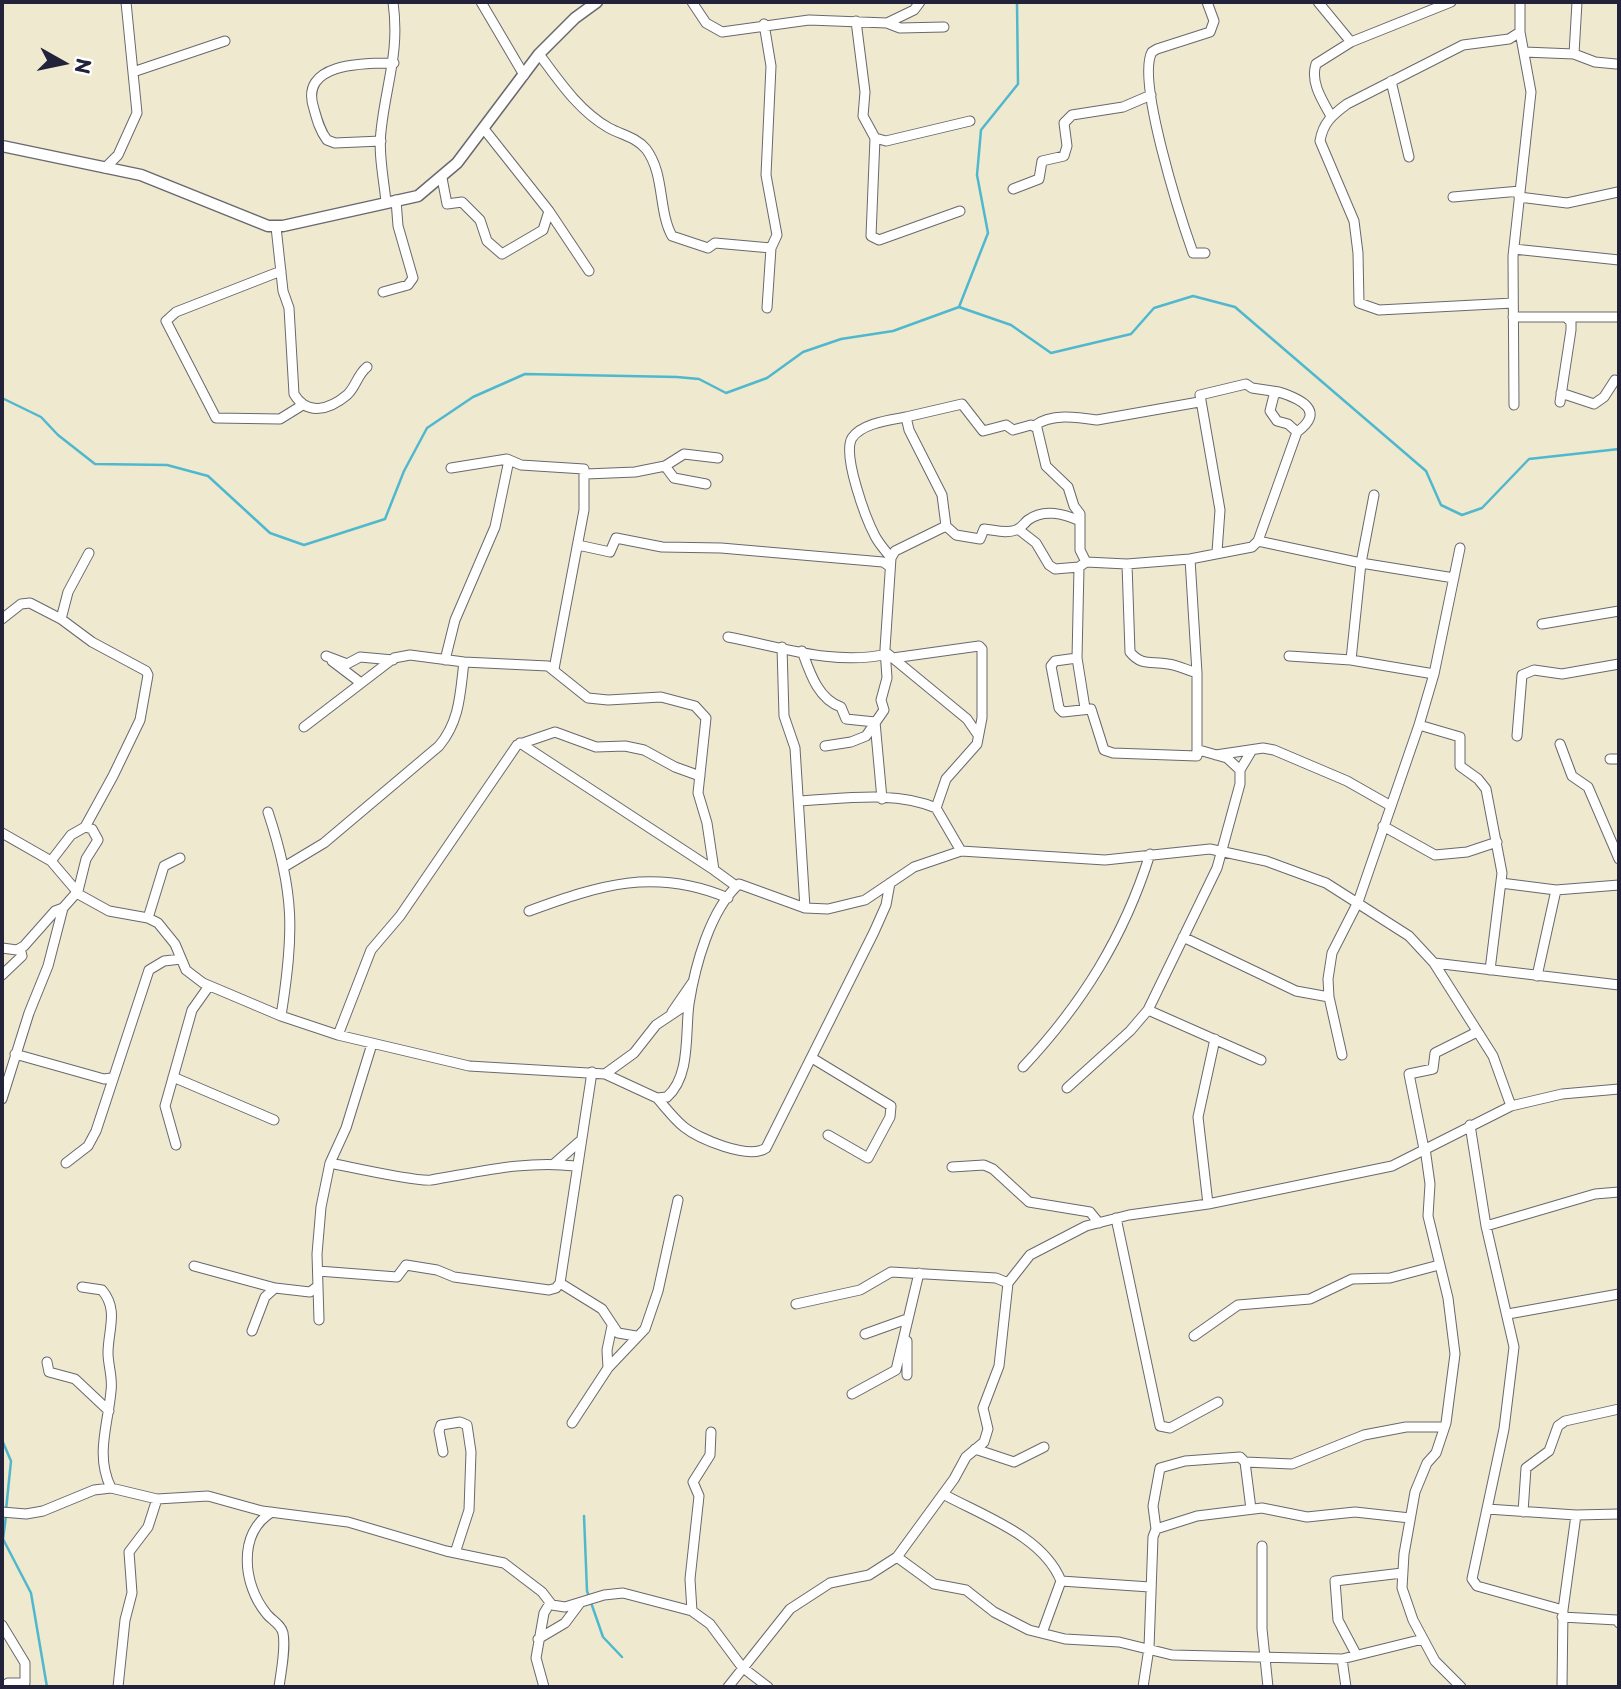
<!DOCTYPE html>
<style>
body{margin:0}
#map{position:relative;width:1621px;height:1689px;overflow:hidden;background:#eee9cf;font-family:"Playpen Sans",sans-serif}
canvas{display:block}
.frame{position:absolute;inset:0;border:4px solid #22223b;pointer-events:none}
.north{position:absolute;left:28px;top:28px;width:70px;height:70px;-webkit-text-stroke:5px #fff;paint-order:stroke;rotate:99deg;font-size:19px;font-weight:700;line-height:28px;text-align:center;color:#22223b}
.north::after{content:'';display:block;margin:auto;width:24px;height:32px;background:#22223b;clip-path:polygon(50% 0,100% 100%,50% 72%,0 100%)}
</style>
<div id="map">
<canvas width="1621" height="1689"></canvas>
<div class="frame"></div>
<div class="north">N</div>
</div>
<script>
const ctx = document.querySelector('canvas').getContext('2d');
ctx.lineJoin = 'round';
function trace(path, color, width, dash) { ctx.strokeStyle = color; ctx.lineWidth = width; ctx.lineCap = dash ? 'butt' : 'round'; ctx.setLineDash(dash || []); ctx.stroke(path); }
trace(new Path2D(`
 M 959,307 L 988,233 L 977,175 L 981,130 L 1018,84 L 1017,2
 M 2,398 L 41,417 L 58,435 L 95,464 L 167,465 L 208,476 L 270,533 L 304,545 L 385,519 L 404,471 L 427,428 L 473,397 L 525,374 L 677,377 L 699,379 L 726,393 L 767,378 L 803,352 L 841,339 L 893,331 L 959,307 L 1011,325 L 1051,353 L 1131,334 L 1154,308 L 1193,296 L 1235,307 L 1426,471 L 1441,505 L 1462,515 L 1482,508 L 1529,459 L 1619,449
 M 2,1440 L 11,1461 L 6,1510
 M 6,1516 L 3,1539 L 31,1593 L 47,1687
 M 584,1516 L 587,1591 L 603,1637 L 622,1657`), '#50b8ce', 2.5);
const minor = new Path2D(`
 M 481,2 L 524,75
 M 692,2 L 706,23 L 722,32 L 809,20 L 887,23 L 900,28 L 944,27
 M 1318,2 L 1351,42
 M 856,21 L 865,92 L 863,116 L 875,138 L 871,236 L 879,240 L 960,211
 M 887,23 L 914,10 L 920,2
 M 764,24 L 771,66 L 766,175 L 777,235 L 771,248 L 767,308
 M 1524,52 L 1574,54 L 1595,62 L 1616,64
 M 539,54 C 559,81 579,111 609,128 C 622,135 636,137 646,149 C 665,174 658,211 672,236 L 708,248 L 715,243 L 771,248
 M 1574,54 L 1577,2
 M 133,72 L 225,41
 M 1391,81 L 1409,157
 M 1331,116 C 1322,100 1310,82 1316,64 L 1351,42 L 1451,2
 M 484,129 L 549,211 L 589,271
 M 875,138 L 886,141 L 970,121
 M 381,141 L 335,143 L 327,140 C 320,131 317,120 314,109 C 298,62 365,63 394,63
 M 105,168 L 118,155 L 137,113 L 126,2
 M 442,178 L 447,204 L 462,202 L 480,220 L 487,241 L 502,254 L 543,230 L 549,211
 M 1013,189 L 1039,179 L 1042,161 L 1064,156 L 1067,146 L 1064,123 L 1072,115 L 1123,107 L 1151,95
 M 1453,197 L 1520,191
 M 1519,197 L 1567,203 L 1618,192
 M 386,202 C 384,180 378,154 381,131 C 386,83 400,53 393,2
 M 276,227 L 283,291 L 289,308 L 294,394 C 307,416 329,410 347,395 C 356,387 357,375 367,367
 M 1514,249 L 1619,260
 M 1205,253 L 1193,253 C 1181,219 1136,80 1152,52 L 1157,49 L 1210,32 L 1214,21 L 1207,2
 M 281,271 L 176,312 L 166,321 L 216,418 L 280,419 L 301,406
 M 383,292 L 408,285 L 413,278 L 398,226 L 396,200
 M 1513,303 L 1379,310 L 1359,303 L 1358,253 L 1354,221 L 1320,141 C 1323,123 1332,115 1347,104 L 1463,45 L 1509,39 L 1520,32
 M 1513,317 L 1619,317
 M 1561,393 L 1594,404 L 1604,397 L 1615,380
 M 1560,402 L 1571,330 L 1571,322 L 1567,318
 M 1514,405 L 1513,256 L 1531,92 L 1520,32 L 1520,2
 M 906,417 L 962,404 L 983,431 L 1006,425 L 1013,430 L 1031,425 L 1037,428 L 1046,466 L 1068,487 L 1074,506 L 1080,514 L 1080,550 L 1086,562
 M 1034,426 C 1051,413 1077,417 1097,420 L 1199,402
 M 665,466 L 674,478 L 706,484
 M 451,468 L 507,459 L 521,465 L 584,469 L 584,510 L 554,669
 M 586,474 L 635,472 L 665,466 L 684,454 L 718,458
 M 1018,529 L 1036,543 L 1049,565 L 1055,569 L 1079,567 L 1086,562 L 1127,564 L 1190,559 L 1252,547 L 1258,541 L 1297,432 C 1326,411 1301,399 1279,392 L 1274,395 L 1270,411 L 1277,421 L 1288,424 L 1297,432
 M 1258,541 L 1361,563 L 1454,578
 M 578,545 L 610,552 L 616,538 L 662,547 L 721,548 L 883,562 L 889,566
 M 1217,552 L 1220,510 L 1200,395 L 1246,384 L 1252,388 L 1279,392
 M 891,558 C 886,551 879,544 875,536 C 866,519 842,455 852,438 C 862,423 890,420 906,417 L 909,430 L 942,495 L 946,526 L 956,535 L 980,539 L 984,529 C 995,530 1006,534 1016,530 C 1022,528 1024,523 1028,520 C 1044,508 1064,514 1080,521
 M 1127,564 L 1130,652 C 1141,666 1151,661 1168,664 C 1177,665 1187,670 1197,673
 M 1079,567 L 1077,658 L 1085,708
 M 2,619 L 21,604 L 30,603 L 61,619 L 92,642 L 146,671 L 148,675 L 140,720 L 113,776 L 85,827 L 71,835 L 51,861
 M 61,619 L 68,592 L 89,553
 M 1542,624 L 1619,611
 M 728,637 C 781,647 834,666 888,654 L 967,719 L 978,735
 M 782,647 L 784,716 L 795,748 L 805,908
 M 802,651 C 810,673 818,699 841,707 L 846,719 L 875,722
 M 326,656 L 347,664 L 360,657 L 393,660
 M 1289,656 L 1351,660 L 1434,674
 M 893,658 L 979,646 L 982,649 L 982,718 L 977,744 L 946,779 L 936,808 L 961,851
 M 1077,658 L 1055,661 L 1051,666 L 1059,708 L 1063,712 L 1091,709 L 1104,750 L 1113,753 L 1197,756 L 1197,673 L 1190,559
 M 445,660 L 455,620 L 495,527 L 509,460
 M 1351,660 L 1361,563 L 1374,495
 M 332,661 L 361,683
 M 875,722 L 882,799
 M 1419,725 L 1460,737 L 1460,766 L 1478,779 L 1486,789 L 1502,873 L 1490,970
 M 304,727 L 394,658 L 410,655 L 464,662 L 548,666 L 588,698 L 608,700 L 661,697 L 695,706 L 706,718 L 698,793 L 707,823 L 714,870 L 736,886
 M 1517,736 L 1522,675 L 1534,670 L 1562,674 L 1619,664
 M 520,743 L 714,870
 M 1560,744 L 1572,776 L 1588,787 L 1619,859
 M 825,746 L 851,742 L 866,736 L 884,710 L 881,700 L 887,678 L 885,649 L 891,558 L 895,551 L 946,526
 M 1199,750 L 1227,758 L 1240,770
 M 1216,755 L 1263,748 L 1274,750 L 1347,781 L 1391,806
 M 1610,759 L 1619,759
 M 799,801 C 842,799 895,790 936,808
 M 268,812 C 295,893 294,933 281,1016
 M 1383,826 L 1435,855 L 1467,852 L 1497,842
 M 2,833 L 51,861 L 80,895 L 109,911 L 148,918 L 158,923 L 175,944 L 186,970 L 203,983 L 281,1016 L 338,1035 L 469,1066 L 605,1074 L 657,1098 L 667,1097 C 691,1076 685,1033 689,1004 C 695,966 710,910 739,884 L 805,908 L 828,909 L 865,900 L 914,867 L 961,851 L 1105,860 L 1210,849 L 1266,861 L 1326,883 L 1409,936 L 1434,963 L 1493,1056 L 1511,1106
 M 284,867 L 324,843 L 439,746 C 460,721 460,694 464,662
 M 1501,883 L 1556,890 L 1619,885
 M 529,911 C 600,885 655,867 728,898
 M 148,918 L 164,866 L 180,858
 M 1183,937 L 1296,991 L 1329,997
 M 2,948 L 17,950 L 24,946 L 55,911 L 63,908
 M 1434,963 L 1619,985
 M 2,975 L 22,956 L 20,948
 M 1537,976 L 1556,890
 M 1148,1010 L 1261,1060
 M 672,1012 L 692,983
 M 338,1035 L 371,950 L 400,916 L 517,745 L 555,732 L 596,747 L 625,746 L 644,750 L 675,767 L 700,776
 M 15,1054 L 104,1079 L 111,1078
 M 1342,1055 L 1329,997 L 1328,979 L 1332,953 L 1358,902 L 1419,725 L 1434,674 L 1460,548
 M 812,1058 L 891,1106 L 890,1117 L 868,1158 L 828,1135
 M 1023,1067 C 1082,1004 1124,937 1150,854
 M 592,1072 L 560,1283 L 602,1309 L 618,1333 L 636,1336
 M 605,1074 L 634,1053 L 656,1025 L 689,1003
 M 173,1077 L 274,1120
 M 1067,1088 L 1130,1031 L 1148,1010 L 1217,868 L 1240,784 L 1240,770 L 1252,750
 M 657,1098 C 666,1108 674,1119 684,1127 C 699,1139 749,1160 766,1148 L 874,932 L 886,905 L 890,883
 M 2,1099 L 29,1013 L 48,966 L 63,908 L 78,891 L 86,859 L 98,840 L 92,829 L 85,827
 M 1470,1125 L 1486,1226 L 1514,1347 L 1504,1429 L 1472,1579 L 1477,1586 L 1563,1610
 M 176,1145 L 165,1106 L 192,1010 L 209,986
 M 1425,1148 L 1430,1184 L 1428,1216 L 1448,1298 L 1455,1354 L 1446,1423 L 1436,1453 L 1427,1463 L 1415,1492 L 1404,1554 L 1402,1588 L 1413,1620 L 1435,1661 L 1461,1687
 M 1424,1149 L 1409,1074 L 1433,1069 L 1435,1053 L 1477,1032
 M 66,1163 L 88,1146 L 96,1131 L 149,970 L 164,961 L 181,959
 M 330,1163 C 351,1167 416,1182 431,1180 C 479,1172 526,1160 575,1166
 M 554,1164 L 579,1142
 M 952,1167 L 984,1165 L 993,1169 L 1029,1202 L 1090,1212 L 1099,1223
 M 1208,1204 L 1198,1117 L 1215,1039
 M 1116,1218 L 1160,1426 L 1170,1428 L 1218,1402
 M 1486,1226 L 1595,1194 L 1619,1192
 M 194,1266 L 275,1288 L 310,1292 L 318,1286
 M 318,1271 L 397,1277 L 406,1265 L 437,1270 L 454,1277 L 549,1290 L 556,1288 L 560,1283
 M 82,1287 L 102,1290 C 119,1310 108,1330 108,1353 C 108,1365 113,1378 111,1391 C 108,1425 95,1455 111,1488 L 157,1499 L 208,1496 L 262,1511 L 348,1522 L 446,1551 L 504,1563 L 542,1592 L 552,1605 L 565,1607 L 604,1595 L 623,1593 L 692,1611 L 710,1624 L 742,1667 L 768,1687
 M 796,1304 L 860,1290 L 891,1272 L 996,1278 L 1008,1283
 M 1508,1314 L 1619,1294
 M 319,1320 L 317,1254 L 321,1207 L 330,1163 L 346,1128 L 372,1044
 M 252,1331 L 265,1297 L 275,1288
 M 865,1334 L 907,1319
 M 1194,1336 L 1238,1305 L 1310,1299 L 1352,1279 L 1390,1278 L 1439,1265
 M 907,1341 L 907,1375
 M 47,1362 L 49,1372 L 75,1379 L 109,1411
 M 608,1368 L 607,1350 L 612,1326
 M 852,1394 L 896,1370 L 919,1273
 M 572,1423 L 608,1368 L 645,1329 L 658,1291 L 678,1200
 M 975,1449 L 1014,1462 L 1044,1447
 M 443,1452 L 439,1431 L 441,1425 L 460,1422 L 467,1425 L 471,1452 L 469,1510 L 455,1553
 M 1245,1462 L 1251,1509
 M 943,1494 C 983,1516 1043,1536 1061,1581 L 1150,1587
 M 1487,1509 L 1576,1515 L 1619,1514
 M 2,1512 L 26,1514 L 43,1511 L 94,1490 L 111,1488
 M 272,1512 C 237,1533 243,1585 266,1613 C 271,1620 281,1624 283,1633 C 286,1649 281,1671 279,1687
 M 1523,1512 L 1526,1468 L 1549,1451 L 1558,1426 L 1565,1421 L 1619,1409
 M 1156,1529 L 1197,1516 L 1262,1508 L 1307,1517 L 1355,1512 L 1410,1518
 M 1262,1546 L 1262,1629 L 1268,1687
 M 897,1557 L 934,1584 L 966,1590 L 994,1612 L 1029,1630 L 1065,1639 L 1119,1642 L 1172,1655 L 1342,1659 L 1423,1639
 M 692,1611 L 690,1579 L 699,1496 L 693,1482 L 710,1455 L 711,1432
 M 1562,1617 L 1617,1620 L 1619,1623
 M 2,1625 L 25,1663 L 25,1683 L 8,1683 L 3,1687
 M 1042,1633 L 1061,1581
 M 538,1639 L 565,1623 L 580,1603
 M 1356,1654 L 1338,1620 L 1335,1581 L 1402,1573
 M 1342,1659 L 1346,1687
 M 118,1687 L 125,1620 L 132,1593 L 129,1552 L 148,1527 L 157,1499
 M 544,1687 L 536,1658 L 544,1613 L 550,1603
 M 728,1687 L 790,1609 L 830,1583 L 869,1575 L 897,1557 L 954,1479 L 966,1457 L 984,1442 L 988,1429 L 983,1408 L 999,1366 L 1008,1283 L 1030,1255 L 1086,1226 L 1129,1215 L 1208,1204 L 1392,1166 L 1511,1106 L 1562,1094 L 1619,1089
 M 1143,1687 L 1149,1648 L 1153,1537 L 1156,1529 L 1153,1506 L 1160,1468 L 1185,1461 L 1240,1457 L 1245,1462 L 1292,1464 L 1364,1435 L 1406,1427 L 1444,1427
 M 1562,1687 L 1563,1610 L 1576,1515`);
const tertiary = new Path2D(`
 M 2,146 L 141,175 L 268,226 L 283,226 L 418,196 L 457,163 L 539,54 L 575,18 L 597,2`);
trace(minor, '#69686f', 11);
trace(tertiary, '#69686f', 13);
trace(minor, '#fff', 9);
trace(tertiary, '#fff', 10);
</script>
